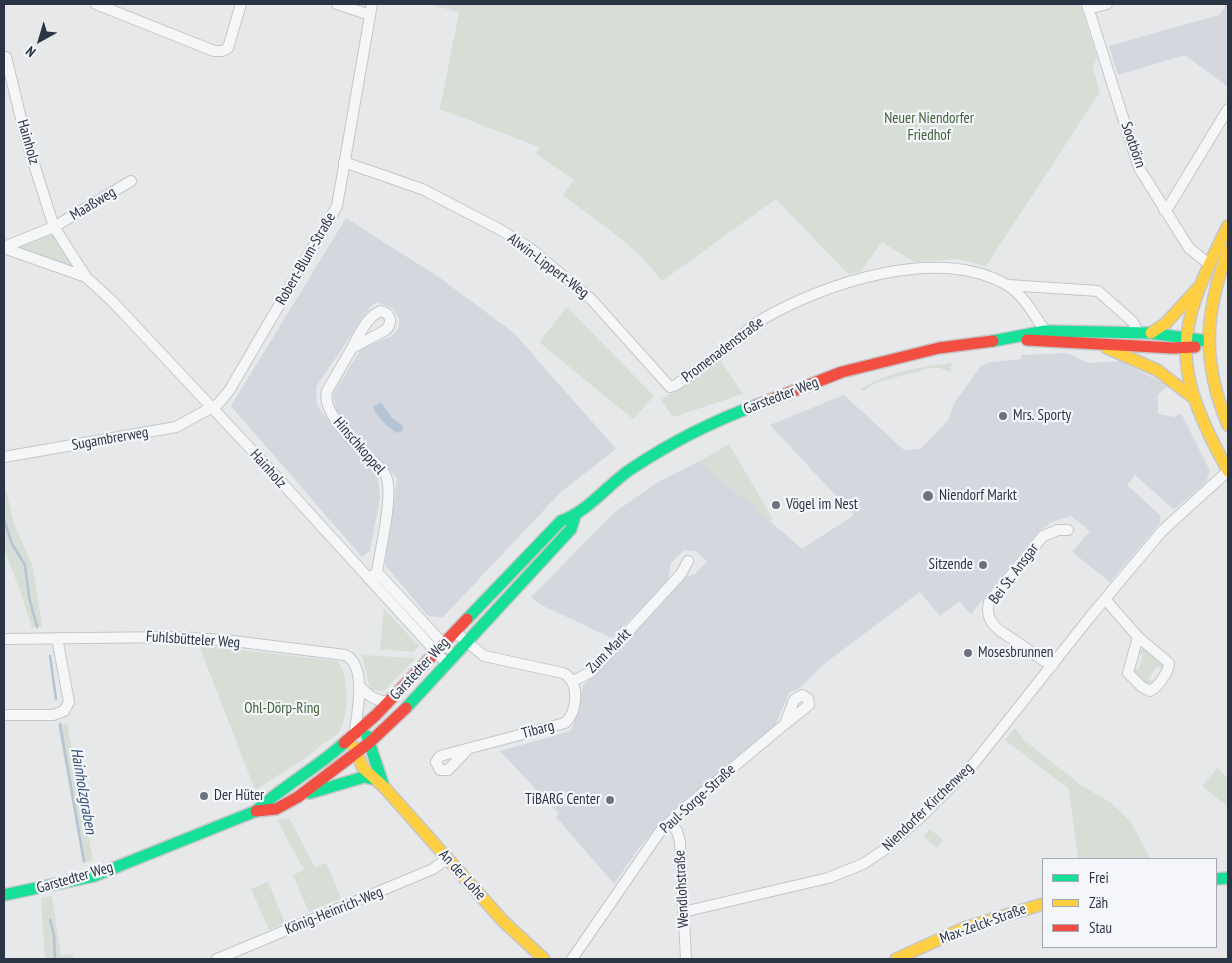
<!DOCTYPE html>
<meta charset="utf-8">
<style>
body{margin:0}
#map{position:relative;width:1232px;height:963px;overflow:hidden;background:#e6e8ea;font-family:"PT Sans Narrow",sans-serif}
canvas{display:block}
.frame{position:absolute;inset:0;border:5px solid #2b3445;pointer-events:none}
.legend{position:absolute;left:1042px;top:858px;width:175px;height:90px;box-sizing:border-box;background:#f4f6f9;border:1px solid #a4a8b1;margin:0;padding:6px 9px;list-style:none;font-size:15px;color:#2b3445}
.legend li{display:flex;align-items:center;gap:10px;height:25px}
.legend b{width:25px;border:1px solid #a4a8b1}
.north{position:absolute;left:15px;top:15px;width:50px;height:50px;-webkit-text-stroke:4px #f4f6f9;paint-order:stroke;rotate:219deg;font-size:14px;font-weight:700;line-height:20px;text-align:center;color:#2b3445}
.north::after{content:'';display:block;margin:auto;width:18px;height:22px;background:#2b3445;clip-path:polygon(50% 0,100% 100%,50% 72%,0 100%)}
</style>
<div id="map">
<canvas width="1232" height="963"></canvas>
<div class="frame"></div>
<ul class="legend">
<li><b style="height:6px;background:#16e098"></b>Frei</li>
<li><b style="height:6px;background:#ffcf43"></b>Zäh</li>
<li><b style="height:6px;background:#f24e42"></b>Stau</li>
</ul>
<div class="north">N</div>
</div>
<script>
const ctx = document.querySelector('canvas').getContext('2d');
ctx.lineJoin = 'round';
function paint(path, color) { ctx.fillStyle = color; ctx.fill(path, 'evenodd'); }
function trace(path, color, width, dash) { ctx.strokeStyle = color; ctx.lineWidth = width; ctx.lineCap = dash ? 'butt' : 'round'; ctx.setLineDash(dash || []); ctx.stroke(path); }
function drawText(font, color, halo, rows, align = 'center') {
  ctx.font = font + ' "PT Sans Narrow",sans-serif'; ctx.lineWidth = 4.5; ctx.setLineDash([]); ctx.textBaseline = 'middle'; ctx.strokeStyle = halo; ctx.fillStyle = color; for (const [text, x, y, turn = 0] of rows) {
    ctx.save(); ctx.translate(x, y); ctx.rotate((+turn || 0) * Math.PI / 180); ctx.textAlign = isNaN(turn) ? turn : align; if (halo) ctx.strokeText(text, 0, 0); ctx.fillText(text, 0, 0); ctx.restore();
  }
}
paint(new Path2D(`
 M 1227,4 L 1228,87 L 1185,55 L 1118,75 L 1109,46 L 1219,15 Z
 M 346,218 L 440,278 L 514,333 L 616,449 L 561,492 L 443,617 L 428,616 L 385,565 L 397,478 L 337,413 L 333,394 L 361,349 L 392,336 L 399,327 L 399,319 L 394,309 L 377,302 L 370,307 L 316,387 L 317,405 L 322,413 L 377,472 L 380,497 L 370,551 L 362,557 L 231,406 Z
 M 1067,353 L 1088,363 L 1120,361 L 1161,382 L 1167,387 L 1158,394 L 1158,414 L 1175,417 L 1178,414 L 1182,415 L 1210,471 L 1206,482 L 1175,509 L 1172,508 L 1135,475 L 1127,485 L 1160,515 L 1160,523 L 1110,582 L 1072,552 L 1090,531 L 1071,516 L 1052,522 L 1038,532 L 971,614 L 959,601 L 940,616 L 920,592 L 824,664 L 800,688 L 789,693 L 774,728 L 683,802 L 682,805 L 658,825 L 641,845 L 614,884 L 556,817 L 559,814 L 500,751 L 571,731 L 578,712 L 583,686 L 685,577 L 695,574 L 707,561 L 695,551 L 684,550 L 671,563 L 668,581 L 612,638 L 539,604 L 531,597 L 615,512 L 655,484 L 700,461 L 742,498 L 744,497 L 758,508 L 757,510 L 802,549 L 854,515 L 770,425 L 844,395 L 904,450 L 921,449 L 949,419 L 954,403 L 981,366 L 991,362 L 1021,359 L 1021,355 Z`), '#d4d7dd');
paint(new Path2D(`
 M 427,4 L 1080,4 L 1097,57 L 1093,68 L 1100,92 L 986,266 L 956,259 L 914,262 L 882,242 L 861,271 L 848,274 L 776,199 L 662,281 C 636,245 598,222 563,195 L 574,180 L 536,154 L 539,147 L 440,109 L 459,12 Z
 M 52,232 L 74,266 L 70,267 L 19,247 L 18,245 Z
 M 567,307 L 654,396 L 633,419 L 539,342 Z
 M 720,360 L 743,394 L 673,417 L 661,400 Z
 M 952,363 L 950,372 L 940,368 L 930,368 L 875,383 L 864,391 L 861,389 C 887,372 921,367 952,363 Z
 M 729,444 L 773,519 L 771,522 L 756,510 L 758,508 L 744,497 L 742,498 L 700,461 Z
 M 4,481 L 14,524 L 33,567 L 42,626 L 32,628 L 20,590 L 4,549 Z
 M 384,609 L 419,646 L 413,652 L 380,649 Z
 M 199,645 L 337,661 C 350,674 349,718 339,732 L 304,759 L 255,790 Z
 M 1143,649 L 1163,662 L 1163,670 L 1157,666 L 1149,678 L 1154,682 C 1145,687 1140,680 1133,674 L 1132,668 L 1139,669 L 1143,655 L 1136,653 Z
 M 362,655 L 414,658 L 415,659 L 383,692 L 370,689 Z
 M 67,723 L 93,860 L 83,864 L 58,726 Z
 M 1015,728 L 1024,740 L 1082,786 L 1110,802 L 1130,821 L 1151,859 L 1078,859 L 1069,789 L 1005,740 Z
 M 1217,768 L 1228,778 L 1228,807 L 1202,786 Z
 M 289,818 L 315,867 L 326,863 L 341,898 L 309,912 L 293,875 L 304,870 L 277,820 Z
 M 930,829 L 943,840 L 937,848 L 924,837 Z
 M 268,882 L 285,923 L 269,930 L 251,889 Z
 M 52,896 L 61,956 L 71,954 L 75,959 L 45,959 L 41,898 Z`), '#d6ded6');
paint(new Path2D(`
 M 381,402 L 391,417 L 403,426 L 402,431 L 397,433 C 388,428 376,416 373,407 Z`), '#b4c4d5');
trace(new Path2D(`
 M 4,519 L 12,544 L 25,565 L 29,597 L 37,627
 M 50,656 L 56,699
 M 60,724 L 84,861
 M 50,920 L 54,935 L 55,959`), '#b4c4d5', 2.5);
const street = new Path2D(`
 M 96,4 L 214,51 L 222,51 L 228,48 L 241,4
 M 337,4 L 370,15
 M 1087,4 L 1139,168 L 1189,248 L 1209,264
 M 1088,9 L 1107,4
 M 6,57 L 26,139 L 54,227 L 86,277
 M 344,162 L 422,189 L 499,229 L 530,248 L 591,299 L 670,387 L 676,385 C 695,371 714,359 732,344 C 741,337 750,326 761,320 C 824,283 938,245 1007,285 C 1024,295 1034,315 1045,331
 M 1164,210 L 1169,206 L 1228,109
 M 4,247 L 54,227 L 131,181
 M 4,248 L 86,277 L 112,301 L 262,461 L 447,664
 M 1008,285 L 1098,291 L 1133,322 L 1138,332
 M 381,311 C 391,314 393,322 386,330 L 352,348 C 359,335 367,316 381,311 Z
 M 352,348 L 327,391 C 321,415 359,445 374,462 C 378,466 384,471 386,476 C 394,495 380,550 377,572 L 369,579
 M 4,457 L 176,427 L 218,404 L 229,391 L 337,206 L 372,4
 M 377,572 L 447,648
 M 1105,599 L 1138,637 L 1169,663 C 1169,672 1158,687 1150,691 L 1142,687 L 1128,673 L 1138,637
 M 455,632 L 484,656 L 563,673 C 580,681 578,711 565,723 L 440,756 L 436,762 L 440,770 L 448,770 L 468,749
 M 4,639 L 171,637 L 225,640 L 345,655 C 368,665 357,715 354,736
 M 1052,666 L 999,630 C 990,622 986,615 989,602 L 1043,536 L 1058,530 L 1068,530
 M 573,681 L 591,672 L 681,574 L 688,561
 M 359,685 C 368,696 374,700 389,702
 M 802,695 L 808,699 L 809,705 L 785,724 L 794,700 Z
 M 4,715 L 53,715 L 64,711 L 69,702 L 57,638
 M 670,822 L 677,831 L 680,842 L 686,959
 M 683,912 L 828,878 L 863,864 L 884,850 L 925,813 L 975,762 L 1090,617 L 1162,531 L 1228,471
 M 217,959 L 433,869 L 448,858
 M 572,959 L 659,833 L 681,811 L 785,724`);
const fast = new Path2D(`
 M 993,341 L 1045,331 L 1150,333 L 1207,341
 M 467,619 L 561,521 C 589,511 607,485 631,469 C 670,443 713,421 757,405
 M 406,708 L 571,529 L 575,516
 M 367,736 L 384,787
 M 310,793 L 364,777 L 373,779
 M 1216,879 L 1228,878
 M 4,895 L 94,876 L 256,811 C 283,786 317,768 344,743`);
const slow = new Path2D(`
 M 1228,226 C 1174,333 1170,364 1228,471
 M 1228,251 C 1204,313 1202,363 1228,425
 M 1151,333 L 1166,323 L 1198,288
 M 1107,348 L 1157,370 L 1195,399
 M 354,747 L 363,768 L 384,787 L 503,921 L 544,959
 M 896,959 L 964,928 L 1043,904`);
const jam = new Path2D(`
 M 1027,340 L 1173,348 L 1195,347
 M 757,405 L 842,372 L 939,348 L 993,341
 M 344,743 L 376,715 L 467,619
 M 256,811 L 276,809 L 298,797 L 369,743 L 406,708`);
trace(street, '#c4c6c8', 12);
trace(fast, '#c4c6c8', 14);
trace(slow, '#c4c6c8', 14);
trace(jam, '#c4c6c8', 14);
trace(street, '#f5f6f7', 10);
trace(fast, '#16e098', 11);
trace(slow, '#ffcf43', 11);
trace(jam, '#f24e42', 11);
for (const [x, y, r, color] of [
 [1003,416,5,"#6c737f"],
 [928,496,6,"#6c737f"],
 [776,505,5,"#6c737f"],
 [983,565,5,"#6c737f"],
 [968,653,5,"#6c737f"],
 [204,796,5,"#6c737f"],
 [610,800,5,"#6c737f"]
]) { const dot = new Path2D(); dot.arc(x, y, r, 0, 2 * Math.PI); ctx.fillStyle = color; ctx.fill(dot); trace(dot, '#f4f6f9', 2); }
drawText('15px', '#3f6138', '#f4f6f9', [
 ["Neuer Niendorfer",929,119],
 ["Friedhof",929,136],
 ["Ohl-Dörp-Ring",282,709]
]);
drawText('15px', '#2b3445', '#f4f6f9', [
 ["Hainholz",28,142,74],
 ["Sootbörn",1133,145,71],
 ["Maaßweg",93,204,-31],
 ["Robert-Blum-Straße",306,259,-60],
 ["Alwin-Lippert-Weg",548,266,37],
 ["Promenadenstraße",723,350,-37],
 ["Garstedter Weg",781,396,-21],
 ["Sugambrerweg",110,439,-10],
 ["Hinschkoppel",359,446,49],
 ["Hainholz",268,469,48],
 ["Bei St. Ansgar",1014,574,-53],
 ["Fuhlsbütteler Weg",193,640,4],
 ["Zum Markt",609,651,-45],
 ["Garstedter Weg",420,669,-47],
 ["Tibarg",538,730,-15],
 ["Paul-Sorge-Straße",698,799,-42],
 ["Niendorfer Kirchenweg",928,807,-44],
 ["An der Lohe",462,875,48],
 ["Garstedter Weg",75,878,-16],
 ["Wendlohstraße",682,889,-93],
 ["König-Heinrich-Weg",334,911,-22],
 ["Max-Zelck-Straße",983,924,-20]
]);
drawText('15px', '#2b3445', '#f4f6f9', [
 ["Mrs. Sporty",1013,416],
 ["Niendorf Markt",939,496],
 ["Vögel im Nest",786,505],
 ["Sitzende",973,565,"right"],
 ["Mosesbrunnen",978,653],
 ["Der Hüter",214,796],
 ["TiBARG Center",600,800,"right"]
], 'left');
drawText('italic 16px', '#34527a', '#f4f6f9', [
 ["Hainholzgraben",83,791,80]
]);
</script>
